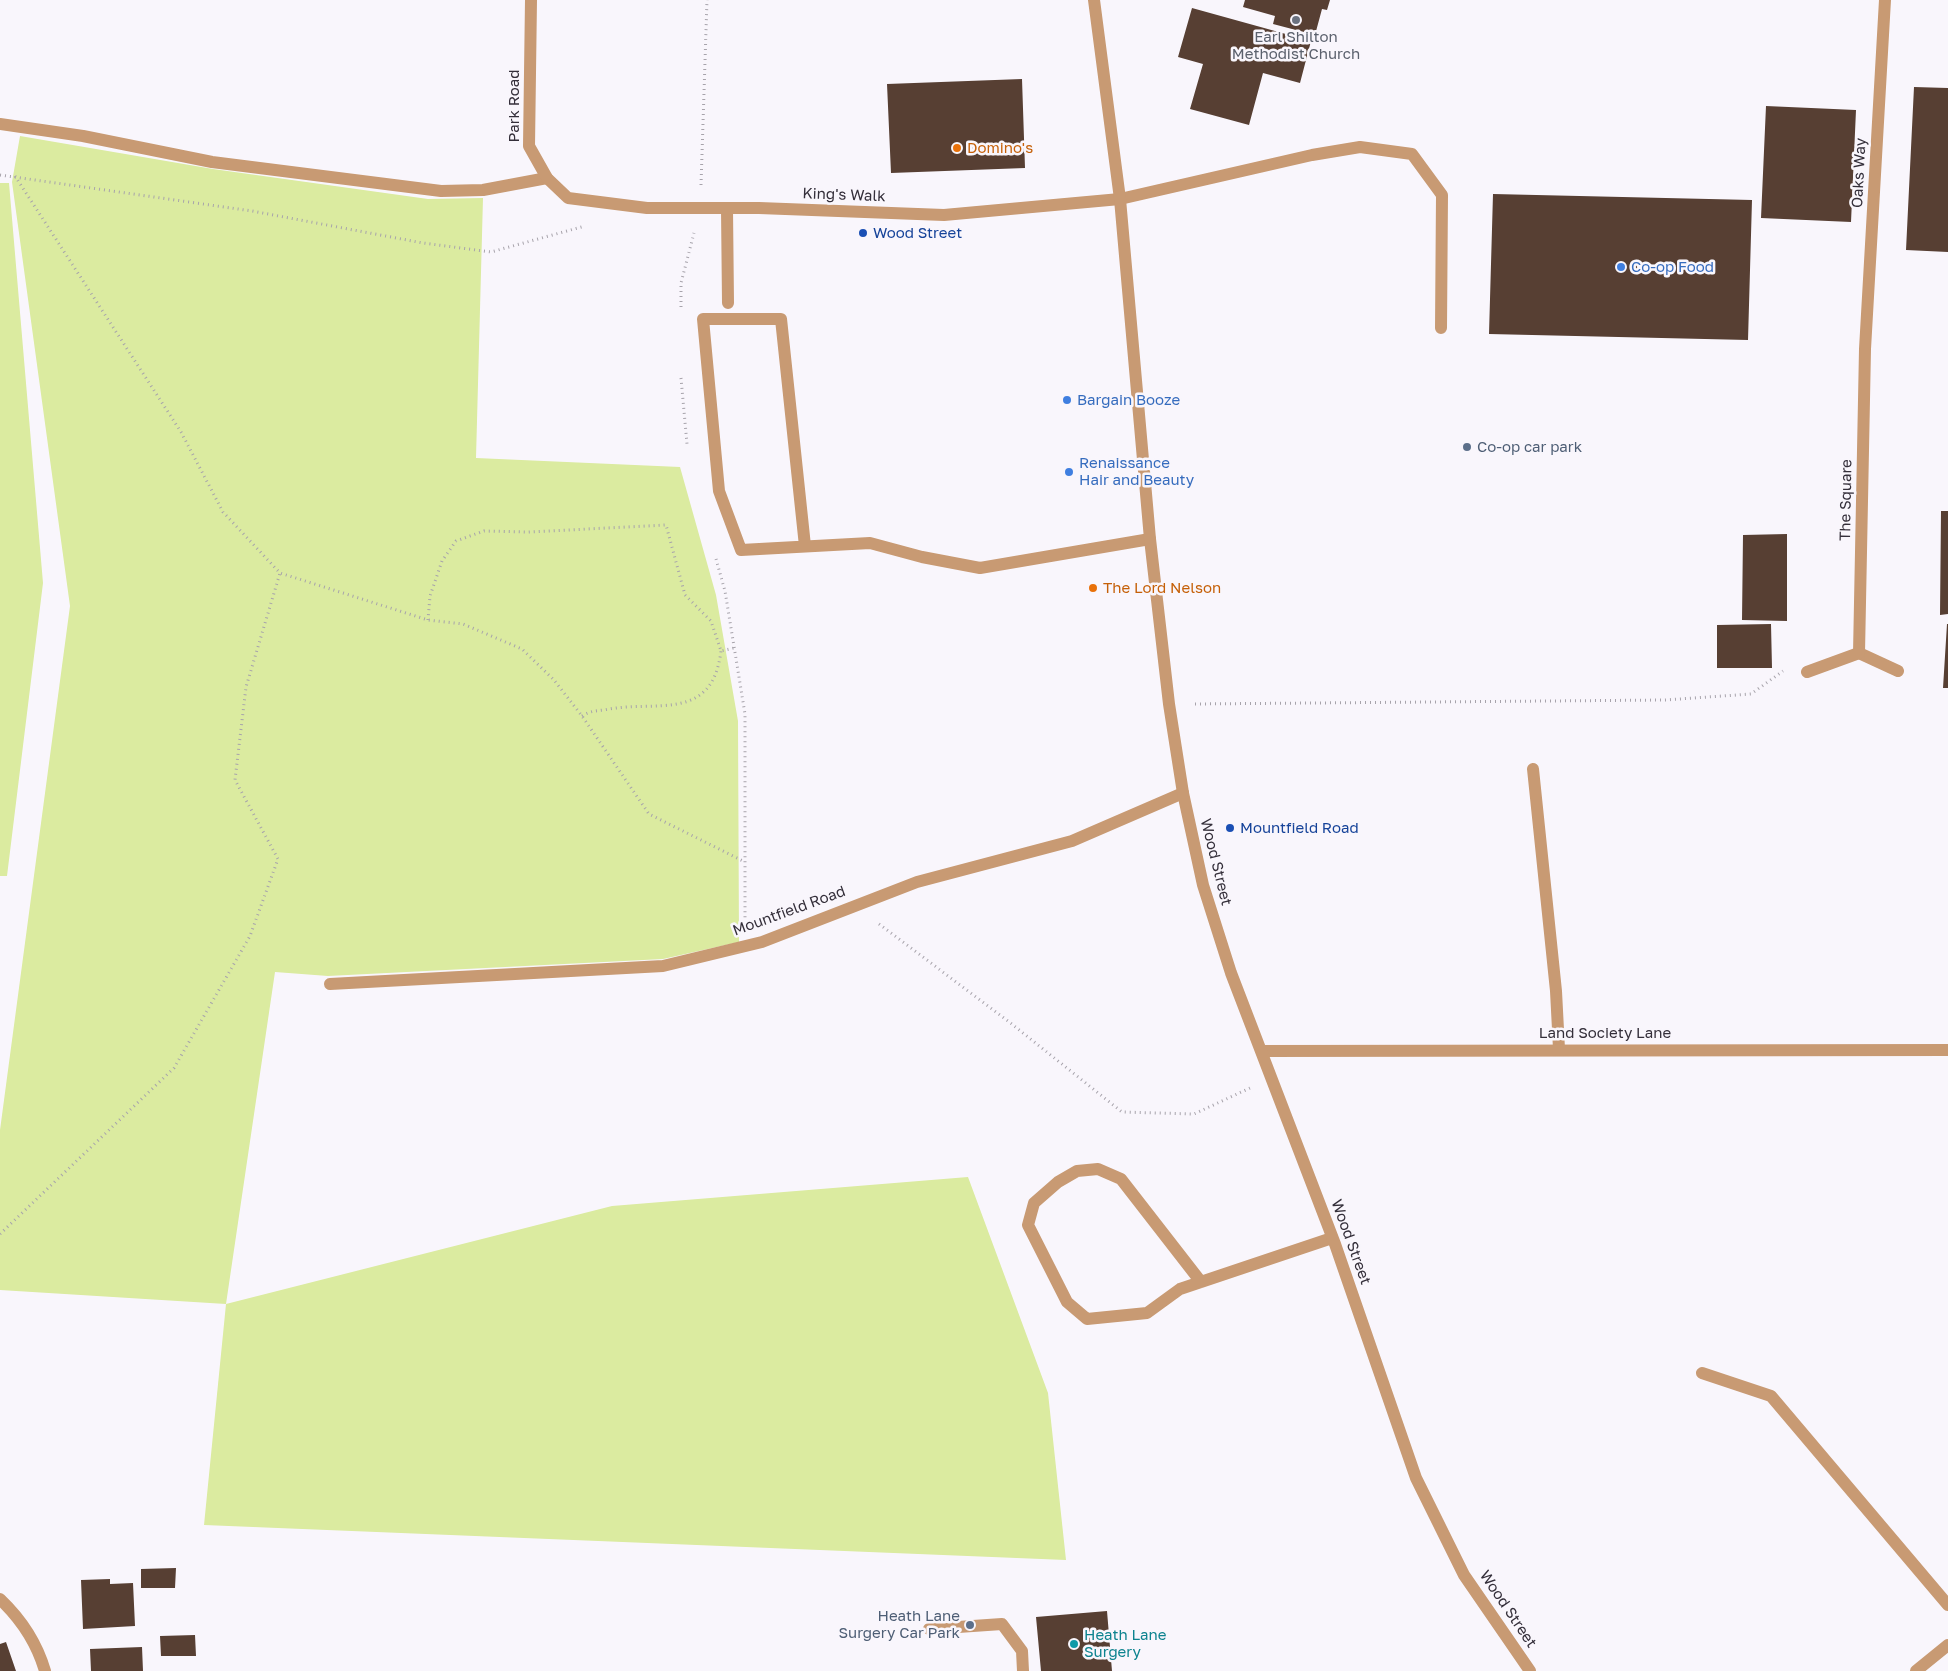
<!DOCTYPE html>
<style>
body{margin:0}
canvas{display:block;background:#f9f6fc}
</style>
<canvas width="1948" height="1671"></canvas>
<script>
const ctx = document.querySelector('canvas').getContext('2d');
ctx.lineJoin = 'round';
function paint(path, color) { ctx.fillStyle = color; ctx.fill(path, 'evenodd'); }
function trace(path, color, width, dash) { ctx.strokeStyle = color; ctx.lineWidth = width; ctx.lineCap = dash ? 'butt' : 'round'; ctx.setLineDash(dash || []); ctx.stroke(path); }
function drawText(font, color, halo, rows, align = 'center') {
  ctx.font = font + ' "Golos Text",sans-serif'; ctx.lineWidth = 5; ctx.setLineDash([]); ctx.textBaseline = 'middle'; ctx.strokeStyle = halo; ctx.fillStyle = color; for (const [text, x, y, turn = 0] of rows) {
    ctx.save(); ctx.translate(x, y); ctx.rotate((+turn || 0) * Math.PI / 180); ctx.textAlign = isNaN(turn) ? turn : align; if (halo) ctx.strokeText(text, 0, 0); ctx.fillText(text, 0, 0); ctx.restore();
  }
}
paint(new Path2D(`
 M 20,136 L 213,169 L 428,199 L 483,198 L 476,458 L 680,467 L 716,595 L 738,721 L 739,942 L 663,959 L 328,976 L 275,972 L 226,1304 L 612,1206 L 968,1177 L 1048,1393 L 1066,1560 L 204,1525 L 226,1304 L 0,1290 L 0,1130 L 70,606 L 12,182 Z
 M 0,183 L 9,183 L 43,583 L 7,876 L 0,876 Z`), '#dbeba0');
paint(new Path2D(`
 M 1245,0 L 1330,0 L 1327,10 L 1322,9 L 1315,35 L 1273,24 L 1275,16 L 1243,7 Z
 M 1192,8 L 1311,41 L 1300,83 L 1263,73 L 1249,125 L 1190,109 L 1203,64 L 1178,57 Z
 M 1022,79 L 1025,168 L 891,173 L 887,84 Z
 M 1914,87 L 1948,88 L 1948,252 L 1906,250 Z
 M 1766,106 L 1856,110 L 1851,222 L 1761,218 Z
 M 1493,194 L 1752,200 L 1748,340 L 1489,334 Z
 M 1941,511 L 1948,511 L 1948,614 L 1940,615 Z
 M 1787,534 L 1787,621 L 1742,620 L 1743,535 Z
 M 1771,624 L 1772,668 L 1717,668 L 1717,625 Z
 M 1947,624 L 1948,624 L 1948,688 L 1943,688 Z
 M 176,1568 L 175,1588 L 141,1588 L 141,1569 Z
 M 110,1579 L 110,1584 L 133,1583 L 135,1626 L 83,1629 L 81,1580 Z
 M 1107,1611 L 1112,1671 L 1041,1671 L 1036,1617 Z
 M 195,1635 L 196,1656 L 161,1656 L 160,1636 Z
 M 6,1642 L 16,1671 L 0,1671 L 0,1644 Z
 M 142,1647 L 143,1671 L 91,1671 L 90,1649 Z`), '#573f33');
trace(new Path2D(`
 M 0,175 L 252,211 L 423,243 L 491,252 L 585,226
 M 15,176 L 181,432 L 223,512 L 280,573 L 428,620 L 463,624 L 522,649 L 554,680 L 582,716 L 649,814 L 745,862
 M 701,185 L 707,0
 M 681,307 L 681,283 L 694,233
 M 681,378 L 687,444
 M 716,559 L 725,591 L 745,714 L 745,920
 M 428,620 L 430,596 L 442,561 L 456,541 L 484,531 L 528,532 L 666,525 L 685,595 L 711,621 L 721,651 L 734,648
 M 1195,704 L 1665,700 L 1751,694 L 1783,671
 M 582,716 C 590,711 595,711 604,710 C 655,699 712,724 721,651
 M 879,924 L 1008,1021 L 1122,1112 L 1194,1114 L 1250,1088
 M 0,1234 L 174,1068 L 250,936 L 278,859 L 235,780 L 246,687 L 280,573`), '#a7a3ab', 3, [1, 4]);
trace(new Path2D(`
 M 0,124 L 83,136 L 212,162 L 441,191 L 483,190 L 547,178
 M 1120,199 L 1312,155 L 1360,147 L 1412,154 L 1442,195 L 1441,328
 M 727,209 L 728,303
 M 805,546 L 781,319 L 703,319 L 719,491 L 741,550 L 870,543 L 922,557 L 980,568 L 1150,539
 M 1859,653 L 1898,671
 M 1533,769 L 1556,991 L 1559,1049
 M 1201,1282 L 1121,1179 L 1098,1169 L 1077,1171 L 1058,1182 L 1034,1203 L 1028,1225 L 1067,1302 L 1087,1319 L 1147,1313 L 1180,1289 L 1332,1238
 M 1702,1373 L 1771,1396 L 1948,1605
 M 929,1629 L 1002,1624 L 1022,1651 L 1023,1671`), '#c89a73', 12);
trace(new Path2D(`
 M 531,0 L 529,146 L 547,178 L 568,198 L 647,208 L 759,208 L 944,215 L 1120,199
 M 1807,672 L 1859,653 L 1865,349 L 1885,0
 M 330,984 L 663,966 L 762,942 L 917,882 L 1072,841 L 1183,793
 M 1263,1051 L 1948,1050
 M 0,1599 C 21,1619 37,1643 45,1671
 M 1916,1671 L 1948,1645`), '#c89a73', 12);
trace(new Path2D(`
 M 1094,0 L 1120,199 L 1150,539 L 1169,704 L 1183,793 L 1203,885 L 1231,973 L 1335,1244 L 1416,1478 L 1464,1575 L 1530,1671`), '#c89a73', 12);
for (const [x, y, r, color] of [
 [1296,20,5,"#6b7280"],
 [957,148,5,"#e8710a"],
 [863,233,5,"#1a4fb4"],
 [1621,267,5,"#3f7fe0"],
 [1067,400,5,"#3f7fe0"],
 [1467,447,5,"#5c6f8a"],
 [1069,472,5,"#3f7fe0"],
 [1093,588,5,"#e8710a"],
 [1230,828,5,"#1a4fb4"],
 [970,1625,5,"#5c6f8a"],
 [1074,1644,5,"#0f9aa8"]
]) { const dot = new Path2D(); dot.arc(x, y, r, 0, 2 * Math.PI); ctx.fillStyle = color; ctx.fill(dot); trace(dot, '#f9f6fc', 2); }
drawText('15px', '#5b616d', '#f9f6fc', [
 ["Earl Shilton",1296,37],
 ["Methodist Church",1296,54]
]);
drawText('15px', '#342f3a', '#f9f6fc', [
 ["Park Road",514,106,-90],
 ["Oaks Way",1859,173,-87],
 ["King's Walk",844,195,2],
 ["The Square",1846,500,-89],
 ["Wood Street",1216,862,76],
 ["Mountfield Road",789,911,-20],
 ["Land Society Lane",1605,1033],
 ["Wood Street",1351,1242,70],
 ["Wood Street",1508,1609,56]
]);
drawText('15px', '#c56008', '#f9f6fc', [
 ["Domino's",967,148],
 ["The Lord Nelson",1103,588]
], 'left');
drawText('15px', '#164399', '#f9f6fc', [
 ["Wood Street",873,233],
 ["Mountfield Road",1240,828]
], 'left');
drawText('15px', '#366cbe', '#f9f6fc', [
 ["Co-op Food",1631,267],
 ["Bargain Booze",1077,400],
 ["Renaissance",1079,463],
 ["Hair and Beauty",1079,480]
], 'left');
drawText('15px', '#4e5e75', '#f9f6fc', [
 ["Co-op car park",1477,447],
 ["Heath Lane",960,1616,"right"],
 ["Surgery Car Park",960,1633,"right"]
], 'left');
drawText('15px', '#0d838f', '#f9f6fc', [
 ["Heath Lane",1084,1635],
 ["Surgery",1084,1652]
], 'left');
</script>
